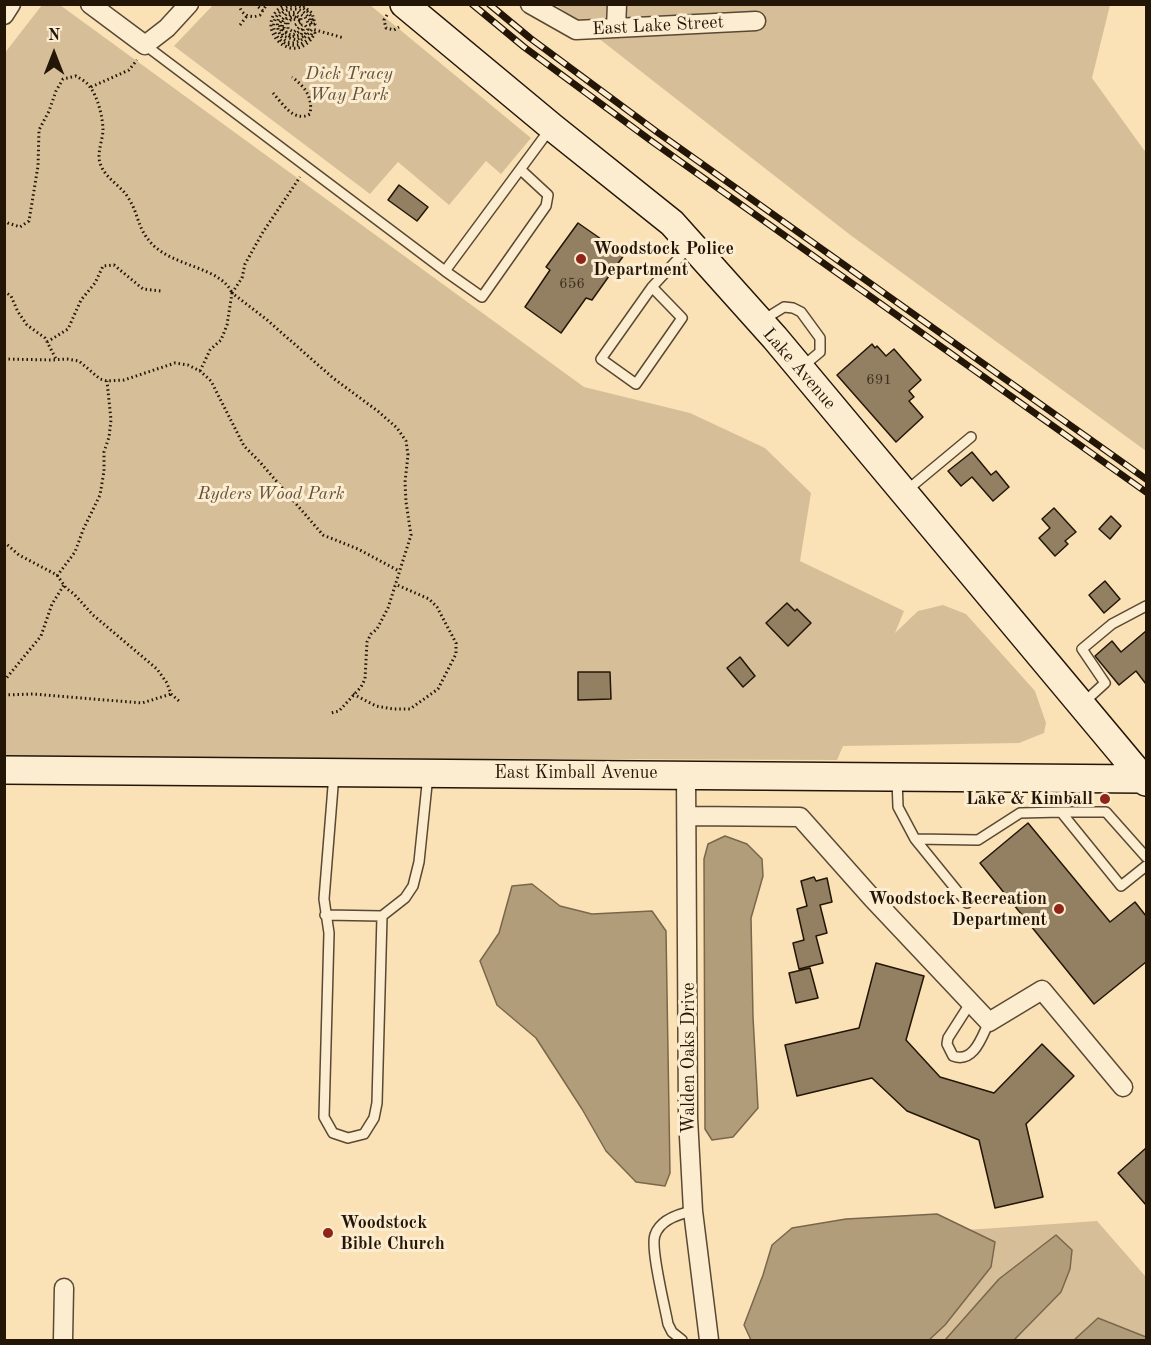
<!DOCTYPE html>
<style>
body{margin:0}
#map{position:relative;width:1151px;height:1345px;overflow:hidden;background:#fbe2b6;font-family:"Old Standard TT",serif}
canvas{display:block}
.frame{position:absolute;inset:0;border:6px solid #231607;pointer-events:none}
.north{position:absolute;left:24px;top:24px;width:60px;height:60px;-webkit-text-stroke:4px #fcecd0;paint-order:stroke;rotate:0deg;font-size:16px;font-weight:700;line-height:24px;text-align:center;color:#231607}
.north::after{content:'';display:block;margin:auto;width:21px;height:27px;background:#231607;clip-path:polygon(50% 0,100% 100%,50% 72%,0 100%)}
</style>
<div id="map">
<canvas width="1151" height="1345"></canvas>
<div class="frame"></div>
<div class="north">N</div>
</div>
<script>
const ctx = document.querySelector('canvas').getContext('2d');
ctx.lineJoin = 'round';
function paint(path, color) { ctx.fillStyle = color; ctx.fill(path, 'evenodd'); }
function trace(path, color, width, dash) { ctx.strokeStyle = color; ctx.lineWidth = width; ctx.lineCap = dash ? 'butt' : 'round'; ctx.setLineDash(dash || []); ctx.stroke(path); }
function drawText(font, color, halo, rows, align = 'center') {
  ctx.font = font + ' "Old Standard TT",serif'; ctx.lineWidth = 6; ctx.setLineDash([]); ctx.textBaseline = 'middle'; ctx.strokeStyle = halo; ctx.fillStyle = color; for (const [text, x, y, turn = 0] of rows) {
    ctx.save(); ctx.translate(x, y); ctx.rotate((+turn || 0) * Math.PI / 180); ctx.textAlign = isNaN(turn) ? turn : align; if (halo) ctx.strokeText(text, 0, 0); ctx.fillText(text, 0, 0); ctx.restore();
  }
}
paint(new Path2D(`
 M 42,5 L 60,5 L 584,387 L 690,413 L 765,448 L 811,493 L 800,561 L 904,611 L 895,633 L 918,611 L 943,605 L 966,614 L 1035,691 L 1046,723 L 1044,733 L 1019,743 L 843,746 L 837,760 L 553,759 L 552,762 L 5,759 L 4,54 Z
 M 213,5 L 370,5 L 531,138 L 501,174 L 486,161 L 449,205 L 398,162 L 370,194 L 174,46 Z
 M 556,5 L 1110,5 L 1092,78 L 1144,150 L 1146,151 L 1146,451 L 849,234 Z
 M 1097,1221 L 1146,1277 L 1146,1340 L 809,1340 L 864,1237 Z`), '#d6bf98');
const water = new Path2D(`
 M 725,836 L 747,844 L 762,859 L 763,876 L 751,918 L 753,1017 L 758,1108 L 733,1137 L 712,1140 L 705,1129 L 704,859 L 708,844 Z
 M 532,884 L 560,906 L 592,914 L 652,911 L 666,931 L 670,1173 L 665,1186 L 636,1182 L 606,1151 L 582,1109 L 536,1038 L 497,1005 L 480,961 L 499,933 L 512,886 Z
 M 937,1214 L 995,1242 L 991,1267 L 945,1325 L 929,1340 L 751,1340 L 744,1325 L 763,1275 L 772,1245 L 792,1228 L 846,1219 Z
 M 1056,1235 L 1072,1250 L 1070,1269 L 1061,1292 L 1014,1340 L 945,1340 L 999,1279 Z
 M 1098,1318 L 1146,1337 L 1146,1340 L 1074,1340 Z`);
paint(water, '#b29d7a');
trace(water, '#79674c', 1.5);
const building = new Path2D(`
 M 399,185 L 428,207 L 417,221 L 388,200 Z
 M 578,223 L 624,255 L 592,300 L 586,298 L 561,333 L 525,307 L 550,270 L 546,267 Z
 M 872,344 L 875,348 L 877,346 L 886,356 L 894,349 L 921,380 L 909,391 L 914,397 L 909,401 L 923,417 L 896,442 L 837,375 Z
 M 972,452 L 991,475 L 996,471 L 1009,487 L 993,501 L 972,477 L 961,486 L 948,471 Z
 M 1054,508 L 1076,532 L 1065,541 L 1068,544 L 1055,556 L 1039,538 L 1050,528 L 1042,519 Z
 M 1111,516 L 1121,526 L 1110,539 L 1099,529 Z
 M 1105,581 L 1120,599 L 1104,613 L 1089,595 Z
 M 787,603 L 795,611 L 797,609 L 811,623 L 788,646 L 766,623 Z
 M 1146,631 L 1146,684 L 1136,671 L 1119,685 L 1095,656 L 1112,641 L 1121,652 Z
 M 740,657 L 755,676 L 743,687 L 727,668 Z
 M 578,672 L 610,672 L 611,699 L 578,700 Z
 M 1028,823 L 1110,922 L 1135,902 L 1146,916 L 1146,962 L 1094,1004 L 980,863 Z
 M 814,877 L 816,881 L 827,878 L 832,902 L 820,905 L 827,933 L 816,936 L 823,963 L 799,969 L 793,943 L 804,940 L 797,909 L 807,906 L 801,881 Z
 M 876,963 L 924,976 L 906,1040 L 940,1077 L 994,1093 L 1042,1044 L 1074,1076 L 1026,1124 L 1043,1197 L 995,1208 L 979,1140 L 907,1111 L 872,1078 L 797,1096 L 785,1045 L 859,1028 Z
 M 810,968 L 818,998 L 796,1003 L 789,973 Z
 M 1146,1148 L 1146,1205 L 1118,1173 Z`);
paint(building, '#938062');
trace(building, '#231607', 1.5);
const lane = new Path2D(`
 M 145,45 L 445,271 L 550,129
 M 445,271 L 482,297 L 546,206 L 548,195 L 521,170
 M 652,287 L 682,318 L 636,384 L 601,359 L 652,287 L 689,247
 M 763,320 L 784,307 L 793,308 L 801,312 L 820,338 L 820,352 L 802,367
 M 906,491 L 971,437
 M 1082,704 L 1105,683 L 1082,649 L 1112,624 L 1146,606
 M 334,774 L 324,899 L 329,933 L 324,1117 L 333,1133 L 348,1138 L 364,1134 L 374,1118 L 377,1103 L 382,916
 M 897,779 L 898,807 L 915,839 L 978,840 L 1020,813 L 1061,812 L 1121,886 L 1146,866
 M 1061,812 L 1106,812 L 1146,857
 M 915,839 L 967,903
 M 325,915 L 382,916 L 405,898 L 413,886 L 419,862 L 428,775
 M 971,1002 L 948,1038 L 947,1044 L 953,1056 C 974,1064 982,1036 989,1022
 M 682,1340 L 672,1332 L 668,1324 C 665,1307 650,1248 655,1235 C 660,1220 678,1214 693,1211`);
const street = new Path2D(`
 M 90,4 L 145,45 L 167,28 L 189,4
 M 530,4 L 576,30 L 756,21
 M 4,15 L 11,4
 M 616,28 L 617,4
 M 686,774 L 688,1118 L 693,1211 L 709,1340
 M 688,816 L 800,817 L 872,898 L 989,1022 L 1042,990 L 1123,1087
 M 63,1340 L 64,1288`);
const secondary = new Path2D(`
 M 404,4 L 552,127 L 672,223 L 775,338 L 1146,782
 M 4,770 L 1144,779`);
trace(lane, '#594933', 12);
trace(street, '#594933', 21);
trace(secondary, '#231607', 30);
trace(new Path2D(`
 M 239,4 C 241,15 250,19 260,15 L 267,4
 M 255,4 L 264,12
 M 286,4 C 247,24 294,73 315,33 L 313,32 C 296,63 259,33 280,12 C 284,7 291,5 297,6 C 306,8 311,14 313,22 L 311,23 C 308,15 303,9 294,9 C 261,9 283,69 312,29 L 344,38
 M 387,15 L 384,20 L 386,28 L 394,30 L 399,27
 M 240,25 L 247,16
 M 295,25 L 301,22 L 301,18 L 292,14 L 283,21 L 282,29 L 290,37 L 301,35 L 304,28 C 297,33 290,40 284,28 L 287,19 L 295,17 L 299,20 L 292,19 L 288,22 L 288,29 L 294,32 L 302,25 L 305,25 L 308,29 L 304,36 L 296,40 L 283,36 L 279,24 L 287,13 L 297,12 L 305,17 L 309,25 L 315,24 L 312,13 L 301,4
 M 91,87 L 129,70 L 137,60
 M 273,93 C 283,104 294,123 310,114 C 313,97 305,87 292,77
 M 4,220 L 8,223 L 20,227 L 29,221 L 38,166 L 39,130 L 49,111 L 56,91 L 63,79 L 76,76 C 81,79 87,82 90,87 C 98,97 103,118 103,131 C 102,142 97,153 100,163 C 105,179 121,185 129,199 C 139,215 137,228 152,244 C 174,267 221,267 232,293
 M 4,291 L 11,296 L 18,312 L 27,325 L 45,338 L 56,359
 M 232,293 L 242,278 L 245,264 L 263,232 L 300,177
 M 47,342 L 68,329 L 81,300 L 95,283 L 103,266 L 114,265 L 143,289 L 161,291
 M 4,359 L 52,360 L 67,359 L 79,361 L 100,379 L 107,381 L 124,380 L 175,363 L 188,365 L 200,371 L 211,381 L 244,446 L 259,461 L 323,535 L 358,549 L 399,571
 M 200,371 L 210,350 L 221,340 L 227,325 L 232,293 L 266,319 L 333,378 L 379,412 L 397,428 L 406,441 L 408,455 L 405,482 L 406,502 L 411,535 L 388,608 L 377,629 L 371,634 L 367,642 L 365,679 L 361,687 L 339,711 L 331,713
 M 4,542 L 19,555 L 57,575 L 66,588 L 74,594 L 93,615 L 157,669 L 167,683 L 171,694 L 179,701
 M 57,576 L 75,552 L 83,530 L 100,495 L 104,471 L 104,452 L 109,437 L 111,420 L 107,381
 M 4,681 L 41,636 L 52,604 L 64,585
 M 353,694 L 376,706 L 393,709 L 410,709 L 438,689 L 456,654 L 456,643 L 437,607 L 429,599 L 395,584
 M 4,695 L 33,694 L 142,703 L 171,694`), '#231607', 3, [1.5, 3]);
trace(lane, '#fcecd0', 9);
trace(street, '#fcecd0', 18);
trace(secondary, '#fcecd0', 27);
const rail = new Path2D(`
 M 472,4 L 524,47 L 650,140 L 1146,492
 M 489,4 L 530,38 L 657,132 L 1146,479`);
trace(rail, '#231607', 7);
trace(rail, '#fcecd0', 4.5, [14]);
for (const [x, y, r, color] of [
 [581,259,6,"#8f2418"],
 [1105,799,6,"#8f2418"],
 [1059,909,6,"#8f2418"],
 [328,1233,6,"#8f2418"]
]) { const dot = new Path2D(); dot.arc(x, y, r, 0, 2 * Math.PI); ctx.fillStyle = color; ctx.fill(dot); trace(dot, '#fcecd0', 2); }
drawText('15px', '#3f301e', null, [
 ["656",572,284],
 ["691",879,380]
]);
drawText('18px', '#231607', '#fcecd0', [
 ["East Lake Street",658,26,-3],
 ["Lake Avenue",799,369,49],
 ["East Kimball Avenue",576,773],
 ["Walden Oaks Drive",689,1058,-90]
]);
drawText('italic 18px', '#62513a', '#fcecd0', [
 ["Dick Tracy",349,74],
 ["Way Park",349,95],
 ["Ryders Wood Park",271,494]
]);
drawText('bold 18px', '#231607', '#fcecd0', [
 ["Woodstock Police",593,249],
 ["Department",593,270],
 ["Lake & Kimball",1093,799,"right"],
 ["Woodstock Recreation",1047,899,"right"],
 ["Department",1047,920,"right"],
 ["Woodstock",340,1223],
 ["Bible Church",340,1244]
], 'left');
</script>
